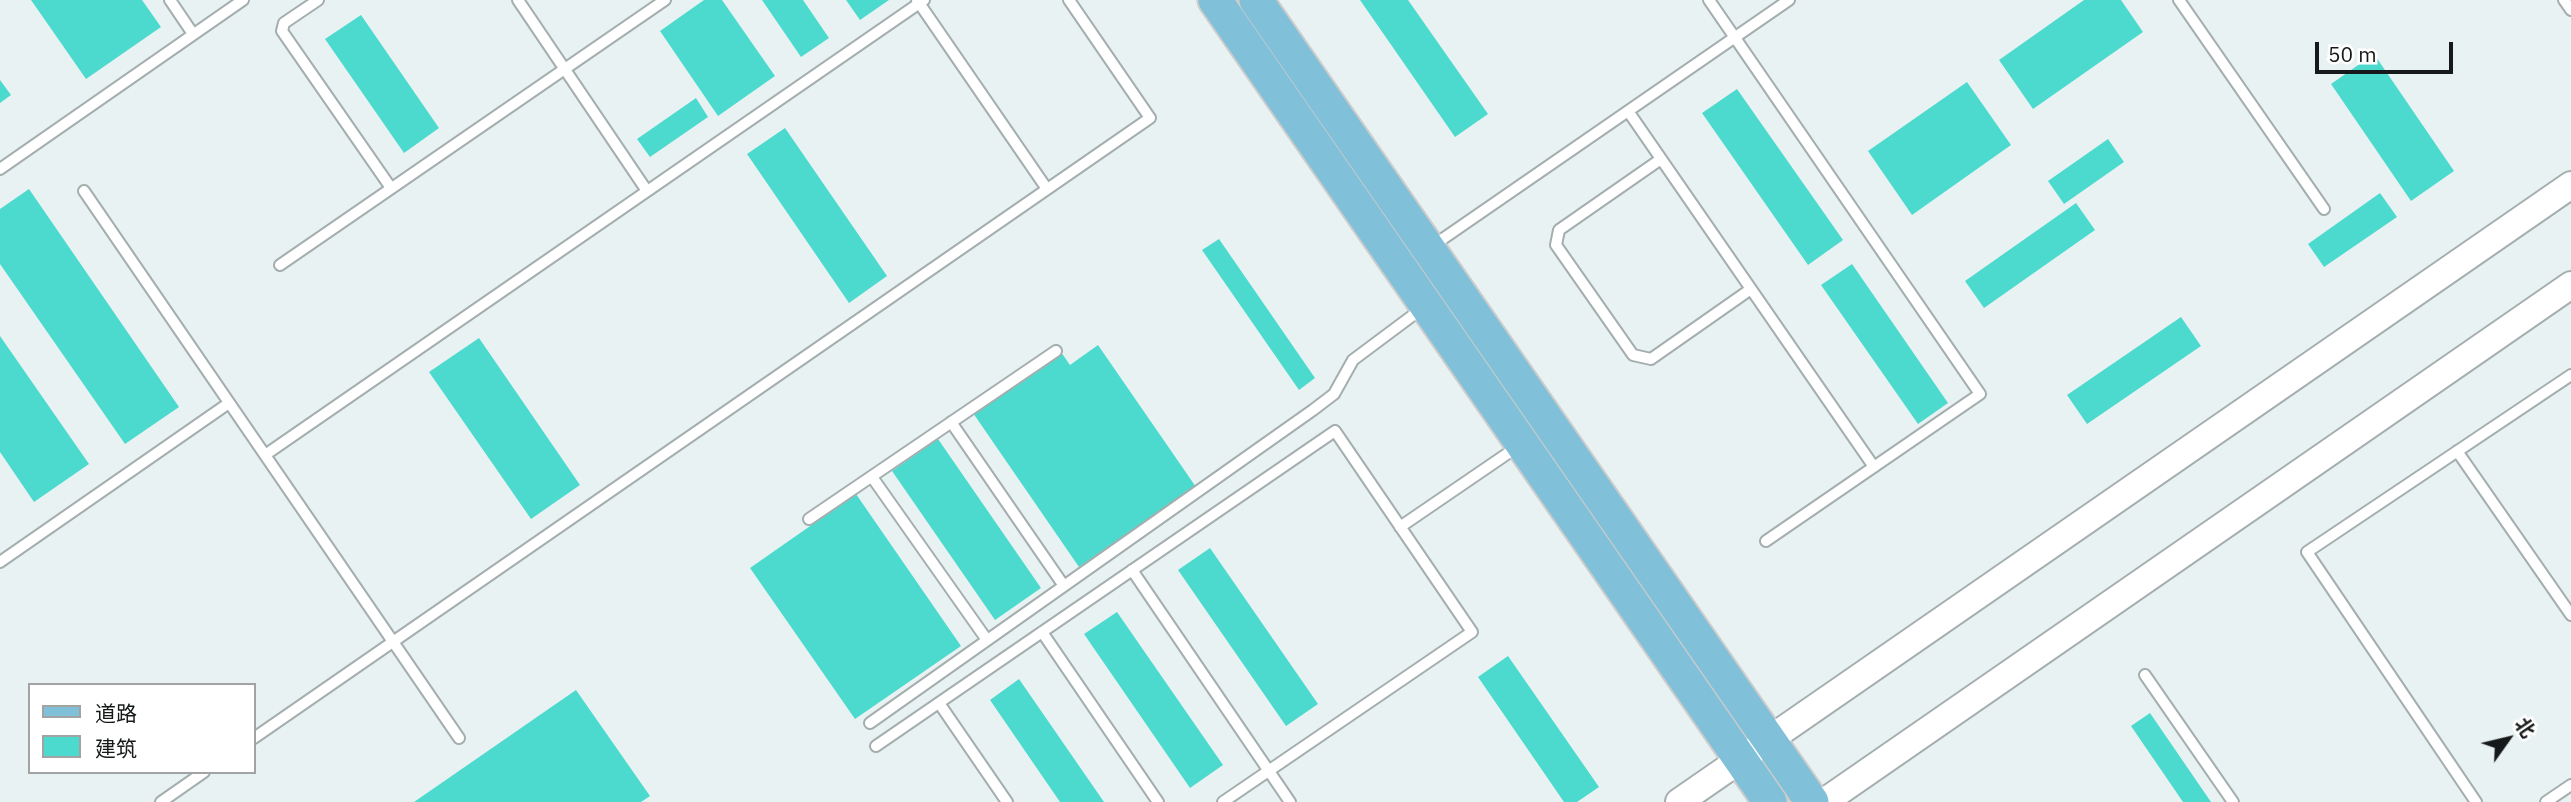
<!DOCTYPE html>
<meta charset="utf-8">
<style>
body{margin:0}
#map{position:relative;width:2571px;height:802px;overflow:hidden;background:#e9f2f3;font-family:"IBM Plex Sans","Noto Sans SC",sans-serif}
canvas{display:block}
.legend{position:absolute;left:28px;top:683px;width:228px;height:91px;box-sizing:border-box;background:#fff;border:2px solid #a2a3a3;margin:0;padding:9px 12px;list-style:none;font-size:21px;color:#161919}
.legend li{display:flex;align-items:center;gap:14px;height:35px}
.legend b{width:35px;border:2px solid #a2a3a3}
.north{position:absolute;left:2473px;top:704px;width:70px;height:70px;-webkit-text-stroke:5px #fff;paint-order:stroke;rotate:56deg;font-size:19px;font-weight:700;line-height:28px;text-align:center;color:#161919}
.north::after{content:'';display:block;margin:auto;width:24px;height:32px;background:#161919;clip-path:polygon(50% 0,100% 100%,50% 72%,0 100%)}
.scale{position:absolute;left:2315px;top:42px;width:138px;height:32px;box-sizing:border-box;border:4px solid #161919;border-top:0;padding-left:9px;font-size:21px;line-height:24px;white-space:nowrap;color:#161919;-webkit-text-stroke:5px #fff;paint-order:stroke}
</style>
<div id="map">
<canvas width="2571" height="802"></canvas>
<ul class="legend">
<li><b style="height:9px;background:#81c0d9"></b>道路</li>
<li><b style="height:19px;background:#4ddace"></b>建筑</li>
</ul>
<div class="north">北</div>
<div class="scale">50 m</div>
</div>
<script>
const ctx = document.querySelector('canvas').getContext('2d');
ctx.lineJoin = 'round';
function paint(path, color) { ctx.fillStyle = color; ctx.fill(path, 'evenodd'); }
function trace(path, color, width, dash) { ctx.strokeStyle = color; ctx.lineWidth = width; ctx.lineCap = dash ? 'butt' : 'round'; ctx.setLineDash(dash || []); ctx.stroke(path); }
paint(new Path2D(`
 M 31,0 L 142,0 L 161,27 L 86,79 Z
 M 704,0 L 722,0 L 775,76 L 718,116 L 660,31 Z
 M 762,0 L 803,0 L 829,38 L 801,57 Z
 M 846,0 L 889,0 L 860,20 Z
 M 1360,0 L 1408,0 L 1488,114 L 1455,137 Z
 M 2084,0 L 2121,0 L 2143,32 L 2033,109 L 1999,60 Z
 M 361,15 L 439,128 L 404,153 L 325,39 Z
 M 2374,54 L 2454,171 L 2411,201 L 2331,84 Z
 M 0,80 L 11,95 L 0,103 Z
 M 1967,82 L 2011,145 L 1912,215 L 1868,151 Z
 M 1737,89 L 1843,240 L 1808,265 L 1702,113 Z
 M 696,98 L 708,117 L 650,157 L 637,139 Z
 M 785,128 L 887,276 L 849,303 L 747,154 Z
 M 2108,139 L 2124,162 L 2064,204 L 2048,181 Z
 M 29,189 L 179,407 L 125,444 L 0,264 L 0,209 Z
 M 2380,193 L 2397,217 L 2324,267 L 2308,244 Z
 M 2076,203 L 2095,230 L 1984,308 L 1965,281 Z
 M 1219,239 L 1315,378 L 1299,390 L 1202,250 Z
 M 1852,264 L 1948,403 L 1918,424 L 1821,285 Z
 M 2181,317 L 2201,346 L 2087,424 L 2067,395 Z
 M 0,336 L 89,464 L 34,502 L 0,452 Z
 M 479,338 L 580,485 L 531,519 L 429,372 Z
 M 1098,345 L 1196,487 L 1079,567 L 973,413 L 1061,352 L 1070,365 Z
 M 938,439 L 1041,588 L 995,620 L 892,471 Z
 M 856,494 L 961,646 L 855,719 L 750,568 Z
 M 1210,548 L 1318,704 L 1286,726 L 1178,570 Z
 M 1117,612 L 1223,765 L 1190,788 L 1084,634 Z
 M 1508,656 L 1599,787 L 1577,802 L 1564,802 L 1478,677 Z
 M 1019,679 L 1104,802 L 1060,802 L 990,700 Z
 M 576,690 L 650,796 L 641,802 L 414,802 Z
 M 2150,713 L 2211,802 L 2183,802 L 2131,726 Z`), '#4ddace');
const service = new Path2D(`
 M 170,0 L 193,34
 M 318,0 L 284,23 L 282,31 L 391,188
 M 518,0 L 647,191
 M 917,0 L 1047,189
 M 1709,0 L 1980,394 L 1766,541
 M 2179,0 L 2324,209
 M 2564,0 L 2571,10
 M 1628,111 L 1874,467
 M 1661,159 L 1559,230 L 1556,245 L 1633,355 L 1651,359 L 1751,289
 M 0,169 L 243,0
 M 84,191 L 459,738
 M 1431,247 L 1789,0
 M 280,265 L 665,0
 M 951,422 L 1064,586
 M 2457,451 L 2571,615
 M 265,455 L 924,0
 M 872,477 L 987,640
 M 809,519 L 1056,351
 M 1400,527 L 1520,445
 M 0,562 L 229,403
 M 1132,570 L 1290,802
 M 1042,632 L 1158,802
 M 2145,675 L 2233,802
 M 939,703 L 1007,802
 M 870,723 L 1313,410 L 1334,394 L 1353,360 L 1424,307
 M 254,738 L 1150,118 L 1069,0
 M 876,746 L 1335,431 L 1472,632 L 1223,802
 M 161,802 L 204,772
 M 2476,802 L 2307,552 L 2571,375
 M 2546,802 L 2571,785`);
const tertiary = new Path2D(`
 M 1679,802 L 2571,185
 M 1824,802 L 2571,285`);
const primary = new Path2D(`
 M 1215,0 L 1770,802
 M 1256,0 L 1812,802`);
trace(service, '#a5aeaf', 14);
trace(tertiary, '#a5aeaf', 30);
trace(primary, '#ccc', 37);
trace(service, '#fff', 10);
trace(tertiary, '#fff', 26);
trace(primary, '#81c0d9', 33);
</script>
